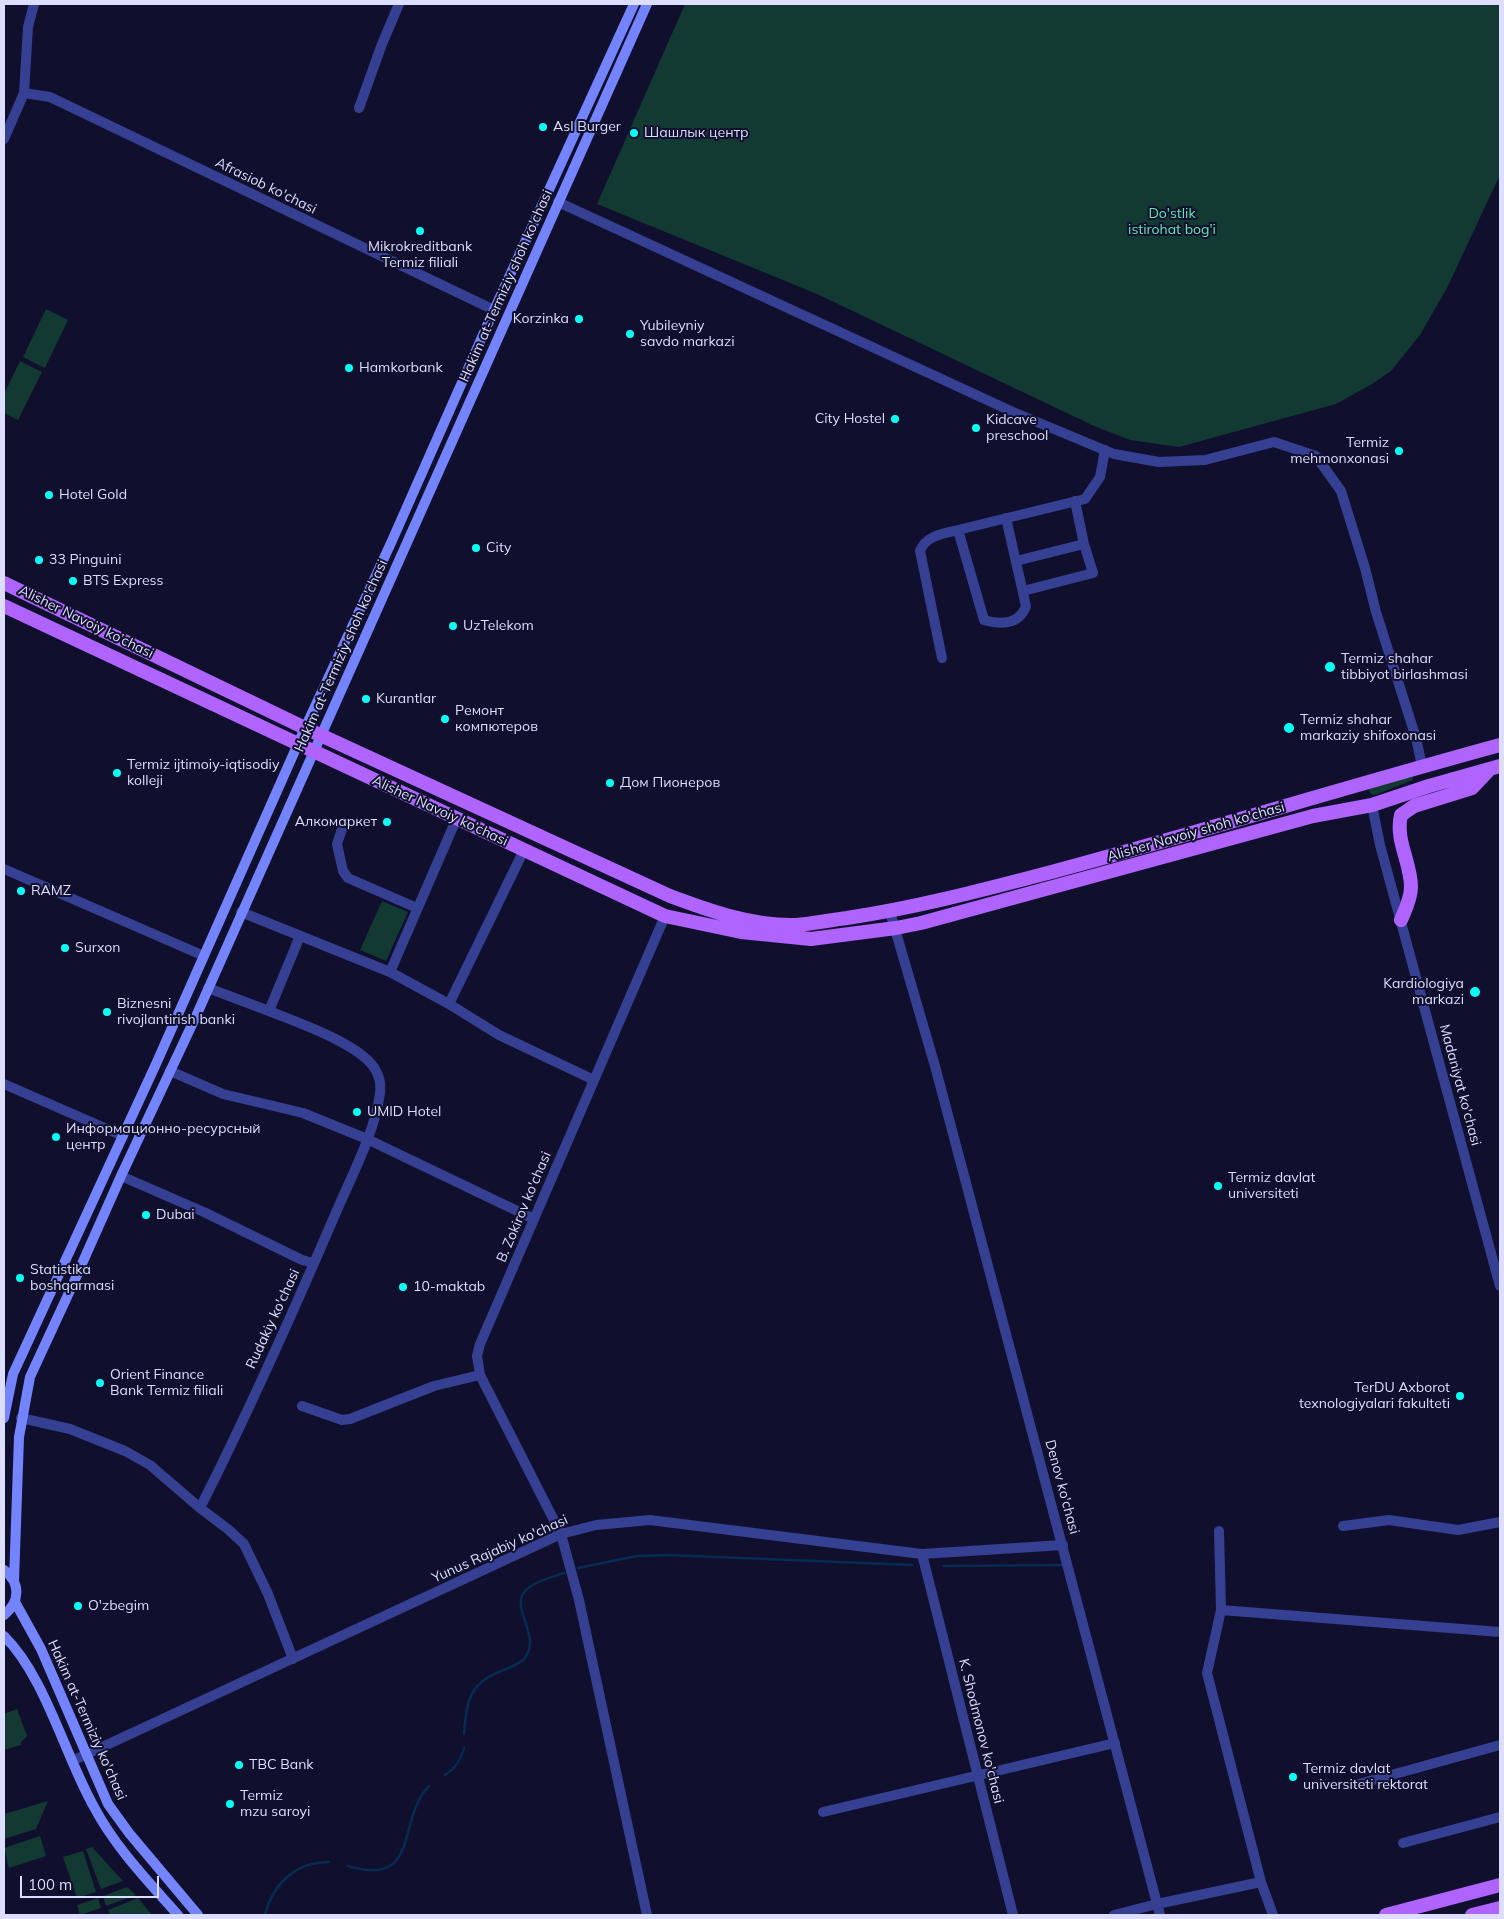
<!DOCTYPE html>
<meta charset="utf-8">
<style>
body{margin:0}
#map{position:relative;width:1504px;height:1919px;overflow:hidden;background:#100f2e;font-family:Mulish,sans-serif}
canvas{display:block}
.frame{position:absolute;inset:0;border:5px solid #dddeff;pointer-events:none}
.scale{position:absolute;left:20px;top:1876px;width:139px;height:22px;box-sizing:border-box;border:2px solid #dddeff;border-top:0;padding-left:6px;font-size:15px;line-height:18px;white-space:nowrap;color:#dddeff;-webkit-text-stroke:4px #100f2e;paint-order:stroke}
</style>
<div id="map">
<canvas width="1504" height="1919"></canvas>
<div class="frame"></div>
<div class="scale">100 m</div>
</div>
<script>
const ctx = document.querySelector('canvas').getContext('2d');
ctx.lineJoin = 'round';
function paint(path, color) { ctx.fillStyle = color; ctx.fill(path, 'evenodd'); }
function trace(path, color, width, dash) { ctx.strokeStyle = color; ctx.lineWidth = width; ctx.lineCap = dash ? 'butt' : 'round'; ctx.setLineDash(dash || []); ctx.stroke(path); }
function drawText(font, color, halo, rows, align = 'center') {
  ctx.font = font + ' Mulish,sans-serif'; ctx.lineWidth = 4; ctx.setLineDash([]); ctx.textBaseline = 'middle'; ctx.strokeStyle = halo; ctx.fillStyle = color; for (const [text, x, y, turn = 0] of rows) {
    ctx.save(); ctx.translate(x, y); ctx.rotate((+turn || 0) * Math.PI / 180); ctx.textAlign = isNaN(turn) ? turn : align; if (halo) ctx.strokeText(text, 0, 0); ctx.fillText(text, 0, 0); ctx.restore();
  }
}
paint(new Path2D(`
 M 685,4 L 1500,4 L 1500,175 L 1447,288 L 1420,335 L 1391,371 L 1372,384 L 1336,404 L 1179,447 L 1130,440 L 1094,426 L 817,294 L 597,204 Z
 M 46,309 L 68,320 L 45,368 L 23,357 Z
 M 20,361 L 42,372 L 18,420 L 4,413 L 4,394 Z
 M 1413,777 L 1413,780 L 1375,795 L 1371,794 L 1368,789 L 1372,783 Z
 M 382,901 L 408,912 L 386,961 L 360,950 Z
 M 17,1709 L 27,1736 L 21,1742 L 21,1745 L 4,1750 L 4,1714 Z
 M 48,1801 L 36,1829 L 4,1839 L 4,1814 Z
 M 40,1836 L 46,1856 L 9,1868 L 4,1848 Z
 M 92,1847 L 123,1881 L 101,1889 L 86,1849 Z
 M 83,1851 L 96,1892 L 77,1898 L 63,1857 Z
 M 127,1887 L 136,1895 L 106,1906 L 103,1896 Z
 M 98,1898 L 101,1908 L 80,1915 L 77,1905 Z
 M 138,1898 L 152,1915 L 110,1915 L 108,1910 Z`), '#123932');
trace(new Path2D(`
 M 944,1566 L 1062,1565
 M 578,1568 L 637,1556 L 668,1555 L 912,1565
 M 464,1734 C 466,1705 468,1684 499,1672 C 506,1669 517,1665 523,1660 C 546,1635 502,1604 531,1586 C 540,1580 553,1577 564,1573
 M 445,1775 C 456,1768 461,1760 464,1748
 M 348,1866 C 421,1888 396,1820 429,1786
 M 265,1915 C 273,1883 296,1862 329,1862`), '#062c51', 2.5);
trace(new Path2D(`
 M 24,93 L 50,97 L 494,310
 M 359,108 L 382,44 L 399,4
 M 4,139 L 24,93 L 28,27 L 34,4
 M 558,202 L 1013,412 L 1114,454 L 1159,462 L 1205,460 L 1274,442 L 1316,456 L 1341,491 L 1365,568 L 1376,612 L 1416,738 L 1422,766
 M 1006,518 L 1026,606 C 1019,625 1001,625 984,620 L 958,530 L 1085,499 L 1100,477 L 1105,450
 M 1016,561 L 1084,544
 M 1023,591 L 1093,573 L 1084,544 L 1075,501
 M 942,658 L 920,551 C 926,535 944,534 958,530
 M 342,829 L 337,844 L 343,871 L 348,878 L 417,908
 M 4,869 L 204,956
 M 241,912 L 390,972 L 456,820
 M 390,972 L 449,1004 L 499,1035 L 594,1080
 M 208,988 L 269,1011 L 300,936
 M 449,1004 L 524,850
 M 170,1071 L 223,1094 L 303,1113 L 367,1139 L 534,1219
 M 4,1084 L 123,1136
 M 121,1176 L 206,1213 L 302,1260 L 314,1263
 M 302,1406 L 342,1420 L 350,1419 L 434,1386 L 480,1375
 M 21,1418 L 70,1429 L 125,1451 L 150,1465 L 200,1508 L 229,1530 L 244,1544 L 268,1594 L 293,1659
 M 200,1508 C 248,1413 292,1315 334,1217 C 350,1179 375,1133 380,1093 C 381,1085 380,1078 376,1071 C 364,1045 296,1022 269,1011
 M 1343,1526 L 1389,1520 L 1458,1530 L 1500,1522
 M 1219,1531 L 1221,1610 L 1207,1673 L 1261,1882 L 1273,1915
 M 922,1554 L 1013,1915
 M 1221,1610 L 1500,1632
 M 72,1761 L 561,1534 L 596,1525 L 650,1520 L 922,1554 L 1063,1545
 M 1355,1785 L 1500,1745
 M 823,1812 L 1115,1743
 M 1403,1843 L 1500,1817
 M 647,1915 L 579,1600 L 561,1534 L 480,1375 L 477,1356 L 480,1344 L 665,916
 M 1114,1915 L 1157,1904 L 1261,1882`), '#364092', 10);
trace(new Path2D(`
 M 1372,805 L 1380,845 L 1500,1286
 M 890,912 L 935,1066 L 1160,1915`), '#364092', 10);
trace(new Path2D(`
 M 4,1418 L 13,1374 L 156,1064 L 305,728 L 391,543 L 494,310 L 634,4
 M 4,1570 C 21,1583 20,1602 4,1615
 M 14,1581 L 19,1437 L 30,1377 L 73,1284 L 121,1176 L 197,1014 L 647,4
 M 15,1602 L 41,1649 L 108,1804 L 129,1833 L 198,1915
 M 4,1636 C 45,1676 65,1756 94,1807 C 115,1847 148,1881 178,1915`), '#7484ff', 10);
trace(new Path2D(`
 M 4,583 L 305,728 L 670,896 C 710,911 752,926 795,925 C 812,924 830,920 847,918 C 913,908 975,892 1040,875 C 1194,834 1346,787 1500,745
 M 4,606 L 665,916 L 741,932 L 811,939 L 896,928 L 921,923 L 1313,816 L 1372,805 L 1429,786 L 1500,766
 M 1401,920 C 1405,910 1411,899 1411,887 C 1411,862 1395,841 1401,815 L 1414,806 L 1472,788 L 1490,769
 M 1386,1915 L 1500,1885
 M 1472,1915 L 1500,1908`), '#af64ff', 14);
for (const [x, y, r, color] of [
 [543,127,5,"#09fff4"],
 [634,133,5,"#09fff4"],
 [420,231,5,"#09fff4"],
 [579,319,5,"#09fff4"],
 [630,334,5,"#09fff4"],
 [349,368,5,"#09fff4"],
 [895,419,5,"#09fff4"],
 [976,428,5,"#09fff4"],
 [1399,451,5,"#09fff4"],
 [49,495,5,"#09fff4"],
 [476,548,5,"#09fff4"],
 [39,560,5,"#09fff4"],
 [73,581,5,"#09fff4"],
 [453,626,5,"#09fff4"],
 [1330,667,6,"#09fff4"],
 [366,699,5,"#09fff4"],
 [445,719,5,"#09fff4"],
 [1289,728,6,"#09fff4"],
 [117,773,5,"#09fff4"],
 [610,783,5,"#09fff4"],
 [387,822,5,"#09fff4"],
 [21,891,5,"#09fff4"],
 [65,948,5,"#09fff4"],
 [1475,992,6,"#09fff4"],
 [107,1012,5,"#09fff4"],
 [357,1112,5,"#09fff4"],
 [56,1137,5,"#09fff4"],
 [1218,1186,5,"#09fff4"],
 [146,1215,5,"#09fff4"],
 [20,1278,5,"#09fff4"],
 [403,1287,5,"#09fff4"],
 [100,1383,5,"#09fff4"],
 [1460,1396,5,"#09fff4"],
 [78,1606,5,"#09fff4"],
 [239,1765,5,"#09fff4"],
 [1293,1777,5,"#09fff4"],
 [230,1804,5,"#09fff4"]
]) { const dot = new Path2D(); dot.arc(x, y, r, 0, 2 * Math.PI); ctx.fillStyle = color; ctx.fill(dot); trace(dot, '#100f2e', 2); }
drawText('14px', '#dddeff', '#100f2e', [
 ["Asl Burger",553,127],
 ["Шашлык центр",644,133],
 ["Mikrokreditbank",420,247,"center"],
 ["Termiz filiali",420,263,"center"],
 ["Korzinka",569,319,"right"],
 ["Yubileyniy",640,326],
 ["savdo markazi",640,342],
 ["Hamkorbank",359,368],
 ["City Hostel",885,419,"right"],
 ["Kidcave",986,420],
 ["preschool",986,436],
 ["Termiz",1389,443,"right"],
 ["mehmonxonasi",1389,459,"right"],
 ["Hotel Gold",59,495],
 ["City",486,548],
 ["33 Pinguini",49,560],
 ["BTS Express",83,581],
 ["UzTelekom",463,626],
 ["Termiz shahar",1341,659],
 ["tibbiyot birlashmasi",1341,675],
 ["Kurantlar",376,699],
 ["Ремонт",455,711],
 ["компютеров",455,727],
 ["Termiz shahar",1300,720],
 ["markaziy shifoxonasi",1300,736],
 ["Termiz ijtimoiy-iqtisodiy",127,765],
 ["kolleji",127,781],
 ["Дом Пионеров",620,783],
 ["Алкомаркет",377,822,"right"],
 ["RAMZ",31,891],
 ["Surxon",75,948],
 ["Kardiologiya",1464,984,"right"],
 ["markazi",1464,1000,"right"],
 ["Biznesni",117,1004],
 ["rivojlantirish banki",117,1020],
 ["UMID Hotel",367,1112],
 ["Информационно-ресурсный",66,1129],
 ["центр",66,1145],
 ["Termiz davlat",1228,1178],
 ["universiteti",1228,1194],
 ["Dubai",156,1215],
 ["Statistika",30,1270],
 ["boshqarmasi",30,1286],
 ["10-maktab",413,1287],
 ["Orient Finance",110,1375],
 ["Bank Termiz filiali",110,1391],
 ["TerDU Axborot",1450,1388,"right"],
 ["texnologiyalari fakulteti",1450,1404,"right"],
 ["O'zbegim",88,1606],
 ["TBC Bank",249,1765],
 ["Termiz davlat",1303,1769],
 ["universiteti rektorat",1303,1785],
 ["Termiz",240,1796],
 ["mzu saroyi",240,1812]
], 'left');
drawText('14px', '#dddeff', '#100f2e', [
 ["Afrasiob ko'chasi",266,186,26],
 ["Hakim at-Termiziy shoh ko'chasi",506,286,-66],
 ["Alisher Navoiy ko’chasi",86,622,26],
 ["Hakim at-Termiziy shoh ko'chasi",341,656,-66],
 ["Alisher Navoiy ko’chasi",440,811,25],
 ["Alisher Navoiy shoh ko'chasi",1196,832,-16],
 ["Madaniyat ko'chasi",1460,1085,75],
 ["B. Zokirov ko'chasi",524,1207,-67],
 ["Rudakiy ko'chasi",273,1319,-65],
 ["Denov ko'chasi",1062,1487,75],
 ["Yunus Rajabiy ko'chasi",500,1549,-24],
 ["Hakim at-Termiziy ko'chasi",87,1720,66],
 ["K. Shodmonov ko'chasi",981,1731,76]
]);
drawText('14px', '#5cecb3', '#100f2e', [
 ["Do'stlik",1172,214],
 ["istirohat bog'i",1172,230]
]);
</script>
